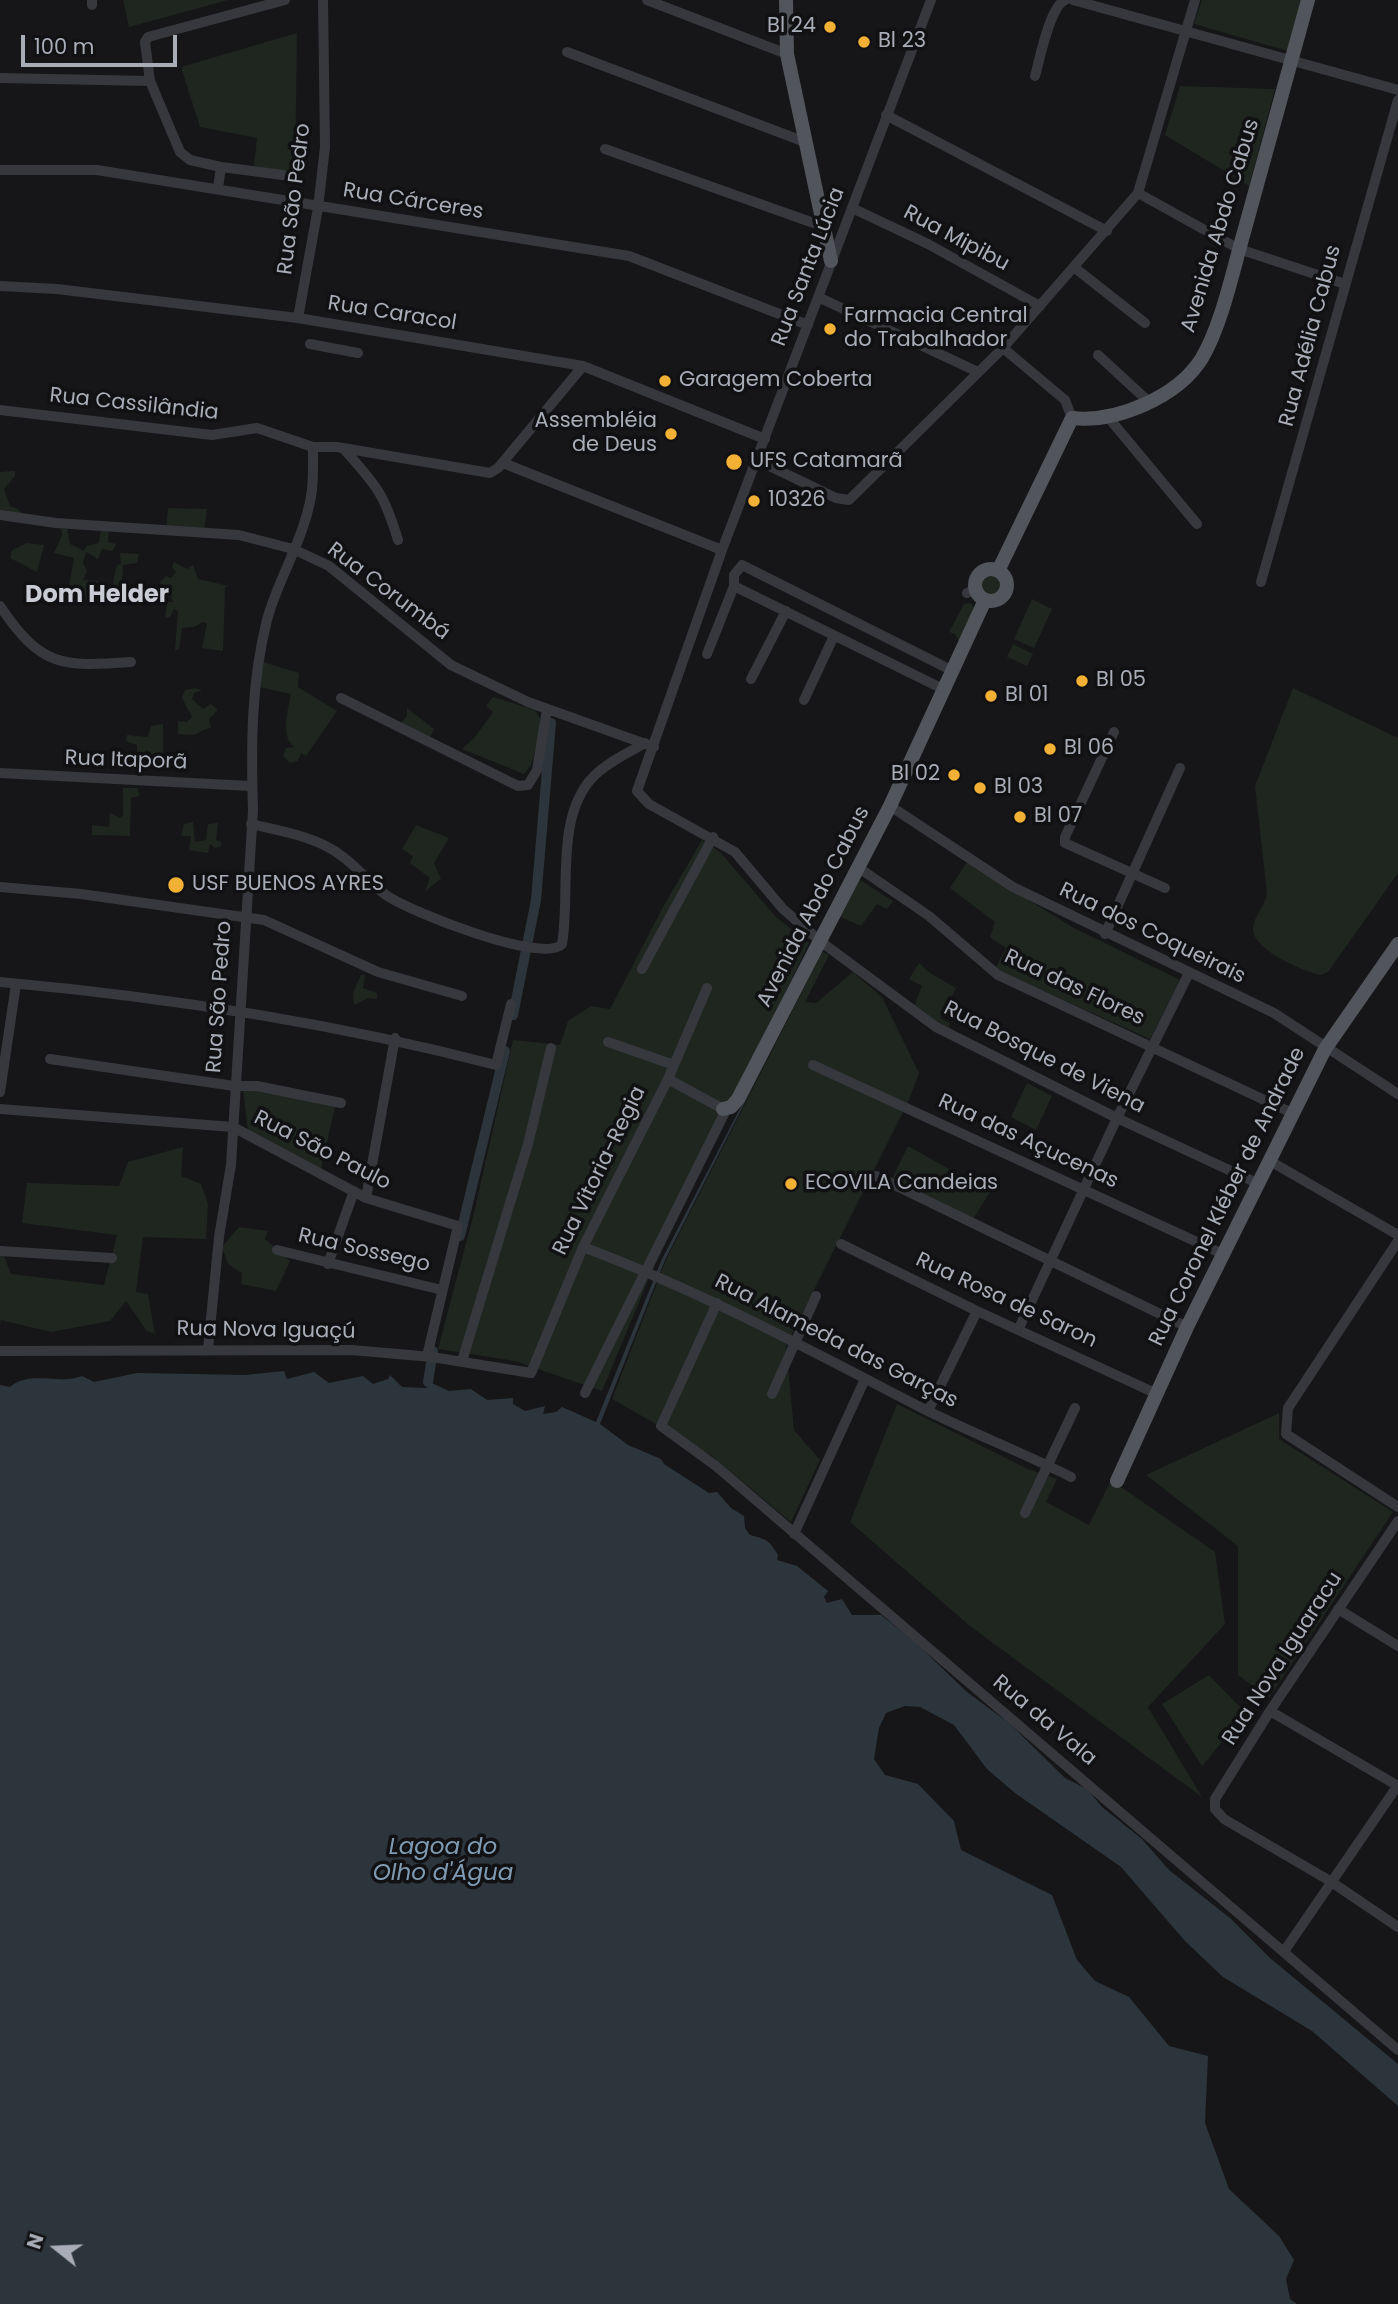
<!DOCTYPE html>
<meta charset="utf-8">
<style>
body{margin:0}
#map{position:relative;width:1398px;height:2304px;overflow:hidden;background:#161618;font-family:Poppins,sans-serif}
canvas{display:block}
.north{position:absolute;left:21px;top:2213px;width:70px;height:70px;-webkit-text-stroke:5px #111113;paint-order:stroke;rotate:288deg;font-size:19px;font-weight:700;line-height:28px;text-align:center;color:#a8adb8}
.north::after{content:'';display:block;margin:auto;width:24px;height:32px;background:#a8adb8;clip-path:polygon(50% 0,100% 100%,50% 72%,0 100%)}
.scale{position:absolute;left:21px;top:35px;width:156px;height:32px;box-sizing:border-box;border:4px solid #a8adb8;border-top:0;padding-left:9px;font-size:21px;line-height:24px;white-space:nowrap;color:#a8adb8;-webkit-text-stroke:5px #111113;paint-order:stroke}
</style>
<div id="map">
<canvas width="1398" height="2304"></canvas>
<div class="north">N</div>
<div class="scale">100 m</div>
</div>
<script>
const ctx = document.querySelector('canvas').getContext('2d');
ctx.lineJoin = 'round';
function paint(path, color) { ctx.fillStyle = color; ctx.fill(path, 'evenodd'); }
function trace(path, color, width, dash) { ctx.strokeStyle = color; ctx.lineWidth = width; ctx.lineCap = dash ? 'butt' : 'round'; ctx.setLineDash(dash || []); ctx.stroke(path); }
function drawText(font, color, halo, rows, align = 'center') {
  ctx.font = font + ' Poppins,sans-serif'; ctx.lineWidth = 7; ctx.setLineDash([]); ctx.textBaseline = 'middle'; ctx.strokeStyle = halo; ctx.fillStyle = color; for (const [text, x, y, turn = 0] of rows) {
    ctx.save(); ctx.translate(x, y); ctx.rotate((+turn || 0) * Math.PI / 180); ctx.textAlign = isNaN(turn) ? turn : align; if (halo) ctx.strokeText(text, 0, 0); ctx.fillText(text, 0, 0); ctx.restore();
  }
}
paint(new Path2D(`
 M 123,0 L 228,0 L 129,27 Z
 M 1202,0 L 1301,0 L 1288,51 L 1194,24 Z
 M 297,33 L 295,175 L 254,166 L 257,138 L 200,127 L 181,67 Z
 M 1180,86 L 1275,89 L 1249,186 L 1165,135 Z
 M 15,471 L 15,476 L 4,489 L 10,506 L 18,509 L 25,517 L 0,513 L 0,472 Z
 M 168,508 L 207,509 L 204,531 L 166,529 Z
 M 101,528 L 109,529 L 108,542 L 116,544 L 113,551 L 102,549 L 98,559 L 86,552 L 83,563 L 87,571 L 83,580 L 99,581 L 91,597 L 83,601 L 67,598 L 74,558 L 54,553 L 62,535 L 61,529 L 67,529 L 70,544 L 84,551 L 86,546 L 99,543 Z
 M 27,543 L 44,545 L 37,572 L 10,558 L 12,550 Z
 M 120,553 L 139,554 L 137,563 L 123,565 L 122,584 L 135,586 L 135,598 L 119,595 L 114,603 L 109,599 L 117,565 L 121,564 Z
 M 174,562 L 187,569 L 193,565 L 198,579 L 229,586 L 225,587 L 223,651 L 202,648 L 207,623 L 203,622 L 194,627 L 182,628 L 179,649 L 175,651 L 178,611 L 174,609 L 170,617 L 165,618 L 167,602 L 173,602 L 168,588 L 159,583 L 166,576 L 171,578 L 176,572 L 172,567 Z
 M978 585a12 12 0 1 1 24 0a12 12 0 1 1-24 0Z
 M 1032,599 L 1052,609 L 1034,648 L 1014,639 Z
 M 971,603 L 974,608 L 960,643 L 955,634 L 949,632 L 964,604 Z
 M 1013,644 L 1033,654 L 1027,666 L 1007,657 Z
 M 263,662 L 299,673 L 298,687 L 337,711 L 306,756 L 301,753 L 298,761 L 290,763 L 283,756 L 286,748 L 294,747 C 280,735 288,710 291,694 L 259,687 Z
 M 195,688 L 202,690 L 194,693 L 192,699 L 203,709 L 211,704 L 218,710 L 209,719 L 211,728 C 194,731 203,737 178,734 L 178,721 L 187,722 L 192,717 L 182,698 L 185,690 Z
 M 1293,688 L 1398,738 L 1398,873 L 1328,972 L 1320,975 C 1303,971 1253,950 1253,929 C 1253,917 1265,907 1267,893 L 1255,786 Z
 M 493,697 L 535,710 L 543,724 L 531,765 L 524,774 L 462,749 L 475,737 L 493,712 L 486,706 Z
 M 407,708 L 434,729 L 429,740 L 401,723 L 407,716 Z
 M 163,724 L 163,764 L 151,765 L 151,752 L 146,750 L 143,754 L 137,753 L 137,745 L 126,741 L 127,735 L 148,737 L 151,726 Z
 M 123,788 L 138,788 L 139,796 L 131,798 L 130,836 L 92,835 L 92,825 L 109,827 L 110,813 L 120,818 L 123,815 Z
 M 193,822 L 195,842 L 206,840 L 208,824 L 218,823 L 216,840 L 221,842 L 221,846 L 215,848 L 210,844 L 208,853 L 189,850 L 191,836 L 181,836 L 184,824 Z
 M 416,825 L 449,838 L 434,863 L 441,879 L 425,891 L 430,878 L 410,863 L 413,856 L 402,849 Z
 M 702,840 L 720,852 L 776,917 L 809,943 L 649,1278 L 602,1391 L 515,1361 L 438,1349 L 474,1213 L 513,1040 L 560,1045 L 568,1021 L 591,1006 L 610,1009 L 663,907 Z
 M 967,862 L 1074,928 L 1180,980 L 1150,1039 L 995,969 L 1006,948 L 990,937 L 995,922 L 950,888 Z
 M 857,878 L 893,901 L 887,909 L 877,904 L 861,926 L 838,916 Z
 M 822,952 L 829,955 L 805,1002 L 816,1003 L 853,972 L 882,997 L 919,1073 L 909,1100 L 786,1346 L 794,1430 L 820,1460 L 791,1522 L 712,1456 L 612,1399 L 666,1260 Z
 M 919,963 L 930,973 L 956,988 L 940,1018 L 950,1023 L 948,1032 L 913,1009 L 922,986 L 909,979 Z
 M 361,975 L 365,975 L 363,988 L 377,993 L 377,999 L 368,998 L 354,1005 L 353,993 Z
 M 1027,1083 L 1052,1096 L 1036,1130 L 1011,1117 Z
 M 253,1088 L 336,1102 L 320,1174 L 248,1131 L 243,1090 Z
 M 908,1146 L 990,1192 L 972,1221 L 891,1181 Z
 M 183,1147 L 181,1176 L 201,1184 L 208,1204 L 206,1239 L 143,1237 L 136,1292 L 148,1294 L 155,1334 L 147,1331 L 126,1301 L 110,1321 L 51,1332 L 1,1320 L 0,1324 L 0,1256 L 4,1256 L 11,1274 L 104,1285 L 117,1235 L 22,1223 L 27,1183 L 119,1186 L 128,1162 Z
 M 239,1227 L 268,1231 L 265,1239 L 290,1261 L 276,1291 L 241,1284 L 242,1273 L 228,1264 L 222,1247 Z
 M 897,1404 L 1028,1469 L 1057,1479 L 1046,1502 L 1089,1525 L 1111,1480 L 1215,1552 L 1225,1624 L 1148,1707 L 1202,1797 L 970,1626 L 850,1522 Z
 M 1279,1413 L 1279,1439 L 1393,1512 L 1269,1698 L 1238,1675 L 1238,1546 L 1146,1475 Z
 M 1209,1675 L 1246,1713 L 1202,1766 L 1162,1704 Z`), '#1e261f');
paint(new Path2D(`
 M 820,954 L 665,1260 L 600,1424 L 628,1445 L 661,1459 L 664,1464 L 709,1493 L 717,1492 L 731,1508 L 744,1516 L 745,1528 L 750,1535 C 766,1540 768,1538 778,1555 L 777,1560 L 797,1566 L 828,1591 L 824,1597 L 827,1603 L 842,1599 L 852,1615 L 881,1615 L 916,1643 L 967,1692 L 1010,1724 L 1065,1778 L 1087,1789 L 1102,1807 L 1142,1839 L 1169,1870 L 1230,1918 L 1270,1958 L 1398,2064 L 1398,2106 L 1312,2031 L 1223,1977 L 1185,1941 L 1121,1867 L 1015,1793 L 987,1769 L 954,1725 L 920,1707 L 905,1706 L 886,1713 L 879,1728 L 874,1759 L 885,1775 L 918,1784 L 954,1821 L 961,1850 L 1052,1895 L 1077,1960 L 1095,1981 L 1129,1997 L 1169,2046 L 1208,2056 L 1205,2123 L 1229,2189 L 1279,2236 L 1294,2260 L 1286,2279 L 1290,2299 L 1297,2304 L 0,2304 L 0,1385 L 10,1387 C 30,1370 60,1385 82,1376 L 94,1382 L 137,1373 L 245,1375 L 284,1371 L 287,1379 L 314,1372 L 329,1383 L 363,1376 L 373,1384 L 388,1379 L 390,1375 L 402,1387 L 426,1388 L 432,1383 L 449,1391 L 471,1389 L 487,1400 L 513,1398 L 513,1404 L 525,1411 L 545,1406 L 543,1414 L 556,1412 L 562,1407 L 596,1422 L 662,1259 Z`), '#2c353c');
trace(new Path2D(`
 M 513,1015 L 536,900 L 551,723
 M 460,1236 L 505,1051
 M 428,1382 L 433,1351`), '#2c353c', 10);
trace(new Path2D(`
 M 92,0 L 92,5
 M 647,0 L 787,54
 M 931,0 L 722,550 L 637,791 L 649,804 L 735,852 L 783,909 L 820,941 L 936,1027 L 1117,1118 L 1259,1184
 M 1073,0 L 1398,90
 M 567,52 L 805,142
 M 1035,76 C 1040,58 1050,6 1065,0
 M 0,78 L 150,81
 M 886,115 L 1107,231
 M 605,149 L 822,226
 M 221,167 L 283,175
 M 0,170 L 97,170 L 629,256 L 808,325
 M 218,188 L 221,167 L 190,160 L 180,152 L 150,81 L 145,42 L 148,37 L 285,0
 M 1138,193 L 1239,249 L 1345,284
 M 852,208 L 928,244 L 1040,306
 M 1075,268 L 1145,323
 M 0,286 L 57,289 L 298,318 L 583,366 L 765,439
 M 818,297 L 978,372
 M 298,318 L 318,208 L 325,147 L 323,0
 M 310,344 L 358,353
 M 1003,348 L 1065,400 L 1072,418
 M 1098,355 L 1148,401
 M 0,410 L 212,435 L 257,428 L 313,447 L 337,447 L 490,473 L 498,468 L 583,366
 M 1108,417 L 1197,524
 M 343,448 C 376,485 384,493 398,540
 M 757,460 L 836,498 L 849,500 L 1003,348 L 1138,193 L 1195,0
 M 503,463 L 722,550
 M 0,515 L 56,523 L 239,535 L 293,549 L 329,566 L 451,665 L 528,702 L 654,747
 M 1261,582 L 1398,100
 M 734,586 L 945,690
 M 967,593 L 975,589
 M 0,606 C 41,667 61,667 131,662
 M 707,654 L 734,586 L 734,575 L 742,565 L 953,671
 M 751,679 L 786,611
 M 341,698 L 518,786 L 528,785 L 537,770 L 547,709
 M 804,700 L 834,636
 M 1114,732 L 1065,837 L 1065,843 L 1165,888
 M 0,773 L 250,786
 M 890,806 L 1013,887 L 1274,1013 L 1398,1094
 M 251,824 C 276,830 301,834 324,845 C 351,858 363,878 386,895 C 408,911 544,965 562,944 C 571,893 554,816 594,776 C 608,762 628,753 645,743
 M 859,868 L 929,916 L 998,975 L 1292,1113
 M 0,887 L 81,894 L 264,920 L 378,972 L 462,996
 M 1105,934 L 1180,768
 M 642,969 L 713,837
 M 0,982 C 166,997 334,1023 496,1065 L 511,1004
 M 608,1042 L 674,1065
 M 50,1059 L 234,1086 L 257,1086 L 341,1103
 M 813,1065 L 1225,1255
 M 668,1079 L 723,1109
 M 0,1092 L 16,984
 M 0,1109 L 233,1127 L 366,1198 L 458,1226 L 427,1356
 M 1270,1161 L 1398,1235
 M 876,1176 L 1187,1327
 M 366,1198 L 395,1038
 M 1398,1241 L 1288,1408 L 1286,1434 L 1398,1507
 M 841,1244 L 977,1311 L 1155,1393
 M 583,1247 C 698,1290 806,1348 916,1405 C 966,1431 1020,1451 1071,1477
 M 277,1250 L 442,1290
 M 0,1251 L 112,1258
 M 328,1264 L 354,1191
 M 717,1303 L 661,1426 L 716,1466 L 1398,2050
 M 1019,1328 L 1117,1118 L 1189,973
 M 208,1349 L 219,1237 L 231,1165 L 253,810 C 251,746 251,683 267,620 C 277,582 299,548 308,510 C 314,490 313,468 313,447
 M 0,1351 L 352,1350 L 432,1357 L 531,1373 L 583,1247 L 668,1079 L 707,988
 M 462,1361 L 528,1144 L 551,1048
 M 585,1393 L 727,1108
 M 772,1394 L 816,1296
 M 928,1411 L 977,1311
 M 1025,1513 L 1075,1408
 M 1398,1521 L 1270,1711 L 1215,1799 L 1215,1809 L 1224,1819 L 1330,1881 L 1398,1927
 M 794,1534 L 865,1379
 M 1338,1609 L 1398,1646
 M 1270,1711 L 1398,1786
 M 1285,1950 L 1398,1785`), '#37383d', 10);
trace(new Path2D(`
 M 786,0 L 787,54 L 831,261
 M975 585a16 16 0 1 1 32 0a16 16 0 1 1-32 0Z
 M 998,571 L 1072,418 C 1116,423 1178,397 1202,358 C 1222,324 1233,270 1244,232 C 1265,154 1287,77 1308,0
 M 723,1109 L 731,1107 L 738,1099 L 890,806 L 985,600
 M 1117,1481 L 1187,1327 L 1325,1049 L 1398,944`), '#53555c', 14);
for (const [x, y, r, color] of [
 [830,27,7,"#f2b134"],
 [864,42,7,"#f2b134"],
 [830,329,7,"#f2b134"],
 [665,381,7,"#f2b134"],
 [671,434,7,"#f2b134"],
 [734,462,9,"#f2b134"],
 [754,501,7,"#f2b134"],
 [1082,681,7,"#f2b134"],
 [991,696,7,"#f2b134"],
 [1050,749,7,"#f2b134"],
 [954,775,7,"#f2b134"],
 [980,788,7,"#f2b134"],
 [1020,817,7,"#f2b134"],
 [176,885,9,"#f2b134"],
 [791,1184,7,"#f2b134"]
]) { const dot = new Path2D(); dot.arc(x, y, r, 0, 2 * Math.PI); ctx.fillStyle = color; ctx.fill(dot); trace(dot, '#111113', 2.5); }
drawText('21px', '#a8adb8', '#111113', [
 ["Bl 24",816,27,"right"],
 ["Bl 23",878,42],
 ["Farmacia Central",844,317],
 ["do Trabalhador",844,341],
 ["Garagem Coberta",679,381],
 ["Assembléia",657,422,"right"],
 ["de Deus",657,446,"right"],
 ["UFS Catamarã",750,462],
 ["10326",768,501],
 ["Bl 05",1096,681],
 ["Bl 01",1005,696],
 ["Bl 06",1064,749],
 ["Bl 02",940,775,"right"],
 ["Bl 03",994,788],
 ["Bl 07",1034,817],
 ["USF BUENOS AYRES",192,885],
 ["ECOVILA Candeias",805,1184]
], 'left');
drawText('21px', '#a8adb8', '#111113', [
 ["Rua São Pedro",295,199,-83],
 ["Rua Cárceres",413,202,9],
 ["Avenida Abdo Cabus",1221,226,-73],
 ["Rua Mipibu",956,239,28],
 ["Rua Santa Lúcia",809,267,-69],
 ["Rua Caracol",392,314,9],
 ["Rua Adélia Cabus",1311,336,-75],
 ["Rua Cassilândia",134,405,6],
 ["Rua Corumbá",388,592,37],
 ["Rua Itaporã",126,761,2],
 ["Avenida Abdo Cabus",814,907,-63],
 ["Rua dos Coqueirais",1152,934,26],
 ["Rua das Flores",1074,988,25],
 ["Rua São Pedro",220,997,-86],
 ["Rua Bosque de Viena",1044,1058,27],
 ["Rua das Açucenas",1028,1142,25],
 ["Rua São Paulo",322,1151,27],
 ["Rua Vitoria-Regia",600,1171,-64],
 ["Rua Coronel Kléber de Andrade",1228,1197,-64],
 ["Rua Sossego",364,1251,13],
 ["Rua Rosa de Saron",1006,1301,25],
 ["Rua Nova Iguaçú",266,1331,1],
 ["Rua Alameda das Garças",836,1342,27],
 ["Rua Nova Iguaracu",1283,1659,-57],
 ["Rua da Vala",1044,1721,40]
]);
drawText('italic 23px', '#7f9bb3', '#111113', [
 ["Lagoa do",443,1848],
 ["Olho d'Água",443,1874]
]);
drawText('bold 24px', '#c9ccd4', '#111113', [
 ["Dom Helder",97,596]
]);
</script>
